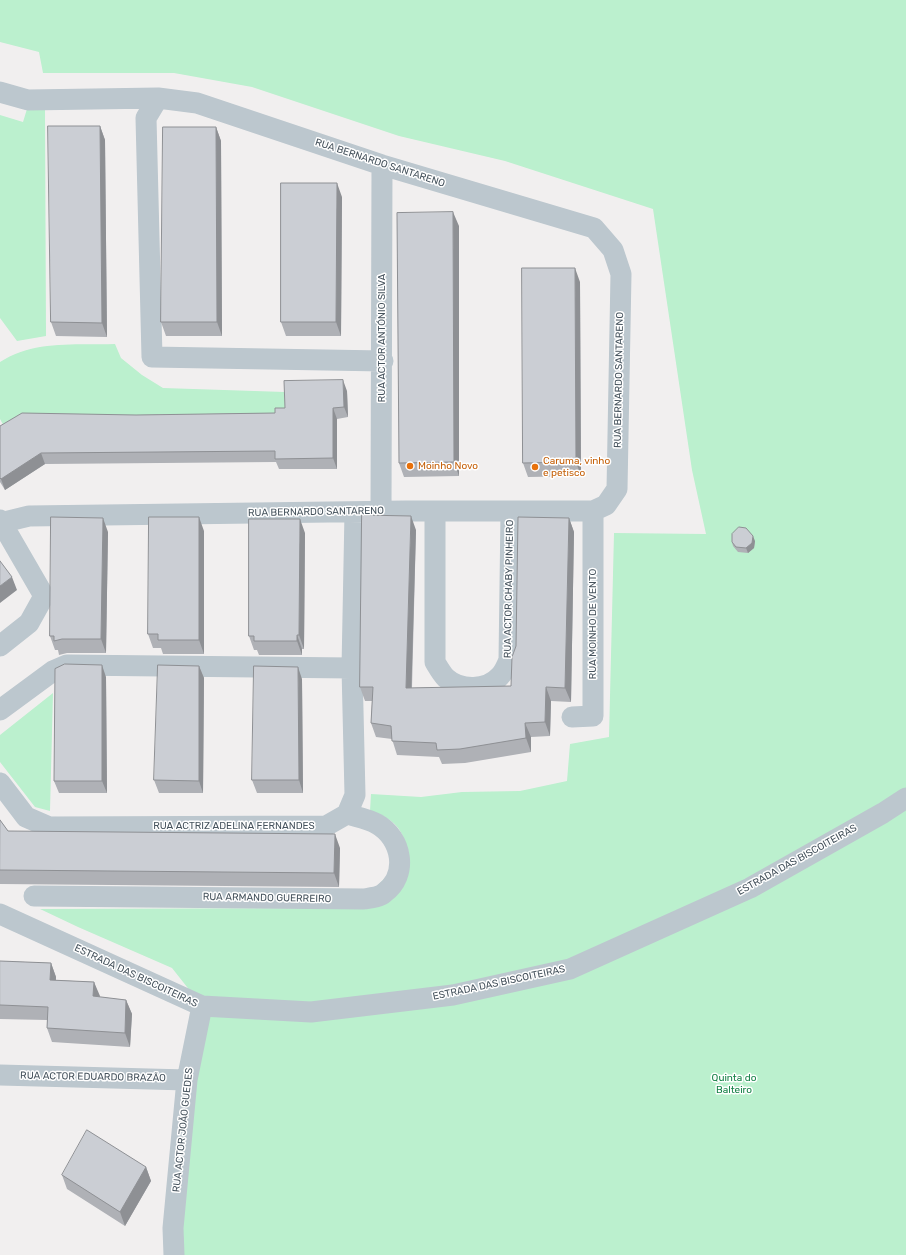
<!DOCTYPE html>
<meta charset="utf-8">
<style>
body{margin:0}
canvas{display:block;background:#f1efef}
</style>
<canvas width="906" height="1255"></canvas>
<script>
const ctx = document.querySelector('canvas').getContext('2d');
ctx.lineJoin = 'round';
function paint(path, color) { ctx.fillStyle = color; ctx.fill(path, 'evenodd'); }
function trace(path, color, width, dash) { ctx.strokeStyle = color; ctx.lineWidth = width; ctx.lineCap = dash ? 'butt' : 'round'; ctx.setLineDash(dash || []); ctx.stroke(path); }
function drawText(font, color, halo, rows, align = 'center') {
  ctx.font = font + ' Rubik,sans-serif'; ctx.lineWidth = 3; ctx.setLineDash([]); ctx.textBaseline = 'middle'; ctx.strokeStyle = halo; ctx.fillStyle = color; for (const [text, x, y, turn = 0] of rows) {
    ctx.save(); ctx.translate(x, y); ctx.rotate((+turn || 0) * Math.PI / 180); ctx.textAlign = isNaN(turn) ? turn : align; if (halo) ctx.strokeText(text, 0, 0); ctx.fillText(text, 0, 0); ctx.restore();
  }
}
paint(new Path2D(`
 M 0,0 L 906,0 L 906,1255 L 174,1255 L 202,1006 L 172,968 L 78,927 L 40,909 L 339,908 L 358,906 L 409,853 C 401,827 396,820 370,811 L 371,794 L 421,797 L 462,792 L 520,791 L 567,781 L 570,744 L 609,737 L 614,533 L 706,534 L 692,470 L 653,209 L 505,161 L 399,136 L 252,87 L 174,73 L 43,73 L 39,52 L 0,42 Z
 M 27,109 L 45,110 L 46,336 L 17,341 L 0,318 L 0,115 L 23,122 Z
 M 115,344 L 121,358 L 142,375 L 163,388 L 285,392 L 285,414 L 162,414 L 149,418 L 6,430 L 0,419 L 0,362 C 33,340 76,345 115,344 Z
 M 53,693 L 50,811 L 35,807 L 0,762 L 0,735 Z`), '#bbf0ce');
trace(new Path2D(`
 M 0,92 L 28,100 L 158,98 L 197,103 L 382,165 L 594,228 L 613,250 L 621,274 L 617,489 L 606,505 L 593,511 L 405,511 L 29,516 L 0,523
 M 158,98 L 146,118 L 152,357 L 383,361
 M 381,511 L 382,165
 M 435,512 L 435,662 C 438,667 442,674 446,678 C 460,691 487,691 500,676 C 504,672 507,665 509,660 L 511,512
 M 0,520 L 44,596 L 29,623 L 0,646
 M 0,710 L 53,671 L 67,665 L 352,668
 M 572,717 L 593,716 L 593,511
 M 0,783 L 26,817 L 49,827 L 326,826 L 347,814 L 355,795 L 352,668 L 355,512
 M 34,896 L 364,899 C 370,898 380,897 384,893 C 409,875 402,838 377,824 C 369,819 357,817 347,814
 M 0,914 L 202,1006 L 311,1012 L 453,995 L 570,969 L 750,888 L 883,813 L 906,798
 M 0,1075 L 187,1080
 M 174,1255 L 173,1228 L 187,1080 L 202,1006`), '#bcc7ce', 21);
paint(new Path2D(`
 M 100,126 L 105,140 L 107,337 L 56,336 L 51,322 Z
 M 216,127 L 221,141 L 222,336 L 166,336 L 161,322 Z
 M 342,197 L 341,336 L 286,336 L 281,322 Z
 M 459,226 L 459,476 L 404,477 L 399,463 Z
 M 580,282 L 581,476 L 528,477 L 523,463 Z
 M 347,391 L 348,417 L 337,419 L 337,469 L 279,469 L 276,462 L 45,464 L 5,490 L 0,482 L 0,426 L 136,415 L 275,413 L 285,408 Z
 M 569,518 L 574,532 L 571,702 L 551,701 L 550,736 L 531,737 L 531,752 L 465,763 L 442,764 L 439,757 L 397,755 L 392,739 L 376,737 L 371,723 L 372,701 L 365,701 L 360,687 L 416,530 L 412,688 L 511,686 Z
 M 204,531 L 204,654 L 163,654 L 161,648 L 153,648 L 148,634 Z
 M 108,532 L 106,653 L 67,653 L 59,655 L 58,650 L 55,650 L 50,636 Z
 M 305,533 L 304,649 L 302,649 L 302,655 L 259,655 L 257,650 L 254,650 L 249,636 Z
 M 755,541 L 754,548 L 748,553 L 738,552 L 733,546 L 732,542 Z
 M 199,666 L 204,678 L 203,793 L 159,793 L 154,780 Z
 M 106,677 L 107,793 L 59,793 L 54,781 Z
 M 302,679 L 303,793 L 257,793 L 252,780 Z
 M 0,820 L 8,831 L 340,848 L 339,887 L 0,884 Z
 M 0,961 L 51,963 L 56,977 L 56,980 L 94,982 L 99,997 L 126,1000 L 132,1014 L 130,1047 L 52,1042 L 47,1028 L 47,1020 L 0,1019 Z
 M 146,1167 L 151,1181 L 125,1226 L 67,1189 L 62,1175 Z`), '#afb1b6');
paint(new Path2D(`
 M 100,126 L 105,140 L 107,337 L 102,323 Z
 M 216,127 L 221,141 L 222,336 L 217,322 Z
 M 337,183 L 342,197 L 341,336 L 336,322 Z
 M 453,212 L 459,226 L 459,476 L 454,462 Z
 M 575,268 L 580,282 L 581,476 L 576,462 Z
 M 343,380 L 347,391 L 348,417 L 344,407 Z
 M 333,408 L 337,419 L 337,469 L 333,458 Z
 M 41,453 L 45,464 L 5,490 L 1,479 Z
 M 411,516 L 416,530 L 411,702 L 406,688 Z
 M 199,517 L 204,531 L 204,654 L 199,640 Z
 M 103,518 L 108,532 L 106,653 L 101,639 Z
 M 569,518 L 574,532 L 571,702 L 565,688 Z
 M 300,519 L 305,533 L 304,649 L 299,635 Z
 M 753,536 L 755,541 L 754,548 L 748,553 L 746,548 Z
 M 12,577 L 17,590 L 0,603 L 0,586 Z
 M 297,635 L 302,649 L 302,655 L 297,641 Z
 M 102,665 L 106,677 L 107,793 L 102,781 Z
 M 199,666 L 204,678 L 203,793 L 199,781 Z
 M 298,667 L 302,679 L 303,793 L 299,780 Z
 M 546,687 L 551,701 L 550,736 L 545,722 Z
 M 525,723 L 531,737 L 531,752 L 526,738 Z
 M 335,834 L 340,848 L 339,887 L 334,873 Z
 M 51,963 L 56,977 L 55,994 L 50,980 Z
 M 94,982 L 100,996 L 98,1010 L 93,996 Z
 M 126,1000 L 132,1014 L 130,1047 L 125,1033 Z
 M 146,1167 L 151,1181 L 125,1226 L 120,1212 Z`), '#8e9094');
const building = new Path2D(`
 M 48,126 L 100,126 L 102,323 L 51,322 Z
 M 163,127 L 216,127 L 217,322 L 161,322 Z
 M 281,183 L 337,183 L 336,322 L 281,322 Z
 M 453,212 L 454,462 L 399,463 L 397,213 Z
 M 522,268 L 575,268 L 576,462 L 523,463 Z
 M 343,380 L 344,407 L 333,408 L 333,458 L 275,459 L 275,451 L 41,453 L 1,479 L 0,478 L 0,426 L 22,413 L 136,415 L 275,413 L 275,408 L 285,408 L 284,381 Z
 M 362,515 L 411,516 L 406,688 L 511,686 L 512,657 L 516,646 L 518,517 L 569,518 L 565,688 L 546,687 L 545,722 L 525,723 L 526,738 L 460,749 L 437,750 L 436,743 L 392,741 L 391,726 L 371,723 L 373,687 L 360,687 Z
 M 51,517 L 103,518 L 101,639 L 62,639 L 54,641 L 54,636 L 50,636 Z
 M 149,517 L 199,517 L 199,640 L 158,640 L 158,634 L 148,634 Z
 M 249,519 L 300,519 L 299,635 L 297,635 L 297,641 L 254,641 L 254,636 L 249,636 Z
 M 739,527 L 746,528 L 753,536 L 752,543 L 746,548 L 736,547 L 732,542 L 732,534 Z
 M 0,561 L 12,577 L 0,586 Z
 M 65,664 L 102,665 L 102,781 L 54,781 L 55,669 Z
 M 158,665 L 199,666 L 199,781 L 154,780 Z
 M 254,666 L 298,667 L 299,780 L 252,780 Z
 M 0,820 L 8,831 L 335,834 L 334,873 L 0,870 Z
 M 0,961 L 51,963 L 50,980 L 94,982 L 93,996 L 126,1000 L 125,1033 L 47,1028 L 48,1007 L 0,1005 Z
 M 87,1130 L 146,1167 L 120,1212 L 62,1175 Z`);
paint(building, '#cbced4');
trace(building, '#8e9094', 1);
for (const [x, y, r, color] of [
 [410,466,4,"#e8710a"],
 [535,467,4,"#e8710a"]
]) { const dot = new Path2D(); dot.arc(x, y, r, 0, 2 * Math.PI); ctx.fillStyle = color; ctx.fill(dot); trace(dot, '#fff', 1.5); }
drawText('10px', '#46535d', '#fff', [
 ["RUA BERNARDO SANTARENO",380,163,18],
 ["RUA ACTOR ANTÓNIO SILVA",382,338,-90],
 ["RUA BERNARDO SANTARENO",619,380,-89],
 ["RUA BERNARDO SANTARENO",316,512,-1],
 ["RUA ACTOR CHABY PINHEIRO",509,589,-89],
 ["RUA MOINHO DE VENTO",593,624,-90],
 ["RUA ACTRIZ ADELINA FERNANDES",234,826],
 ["ESTRADA DAS BISCOITEIRAS",797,860,-29],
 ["RUA ARMANDO GUERREIRO",267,898,1],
 ["ESTRADA DAS BISCOITEIRAS",136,976,25],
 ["ESTRADA DAS BISCOITEIRAS",499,983,-12],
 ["RUA ACTOR EDUARDO BRAZÃO",93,1077,1],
 ["RUA ACTOR JOÃO GUEDES",183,1130,-84]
]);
drawText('10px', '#c56008', '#fff', [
 ["Caruma, vinho",543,461],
 ["e petisco",543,473],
 ["Moinho Novo",418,466]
], 'left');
drawText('10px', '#148146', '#fff', [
 ["Quinta do",734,1078],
 ["Balteiro",734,1090]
]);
</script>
